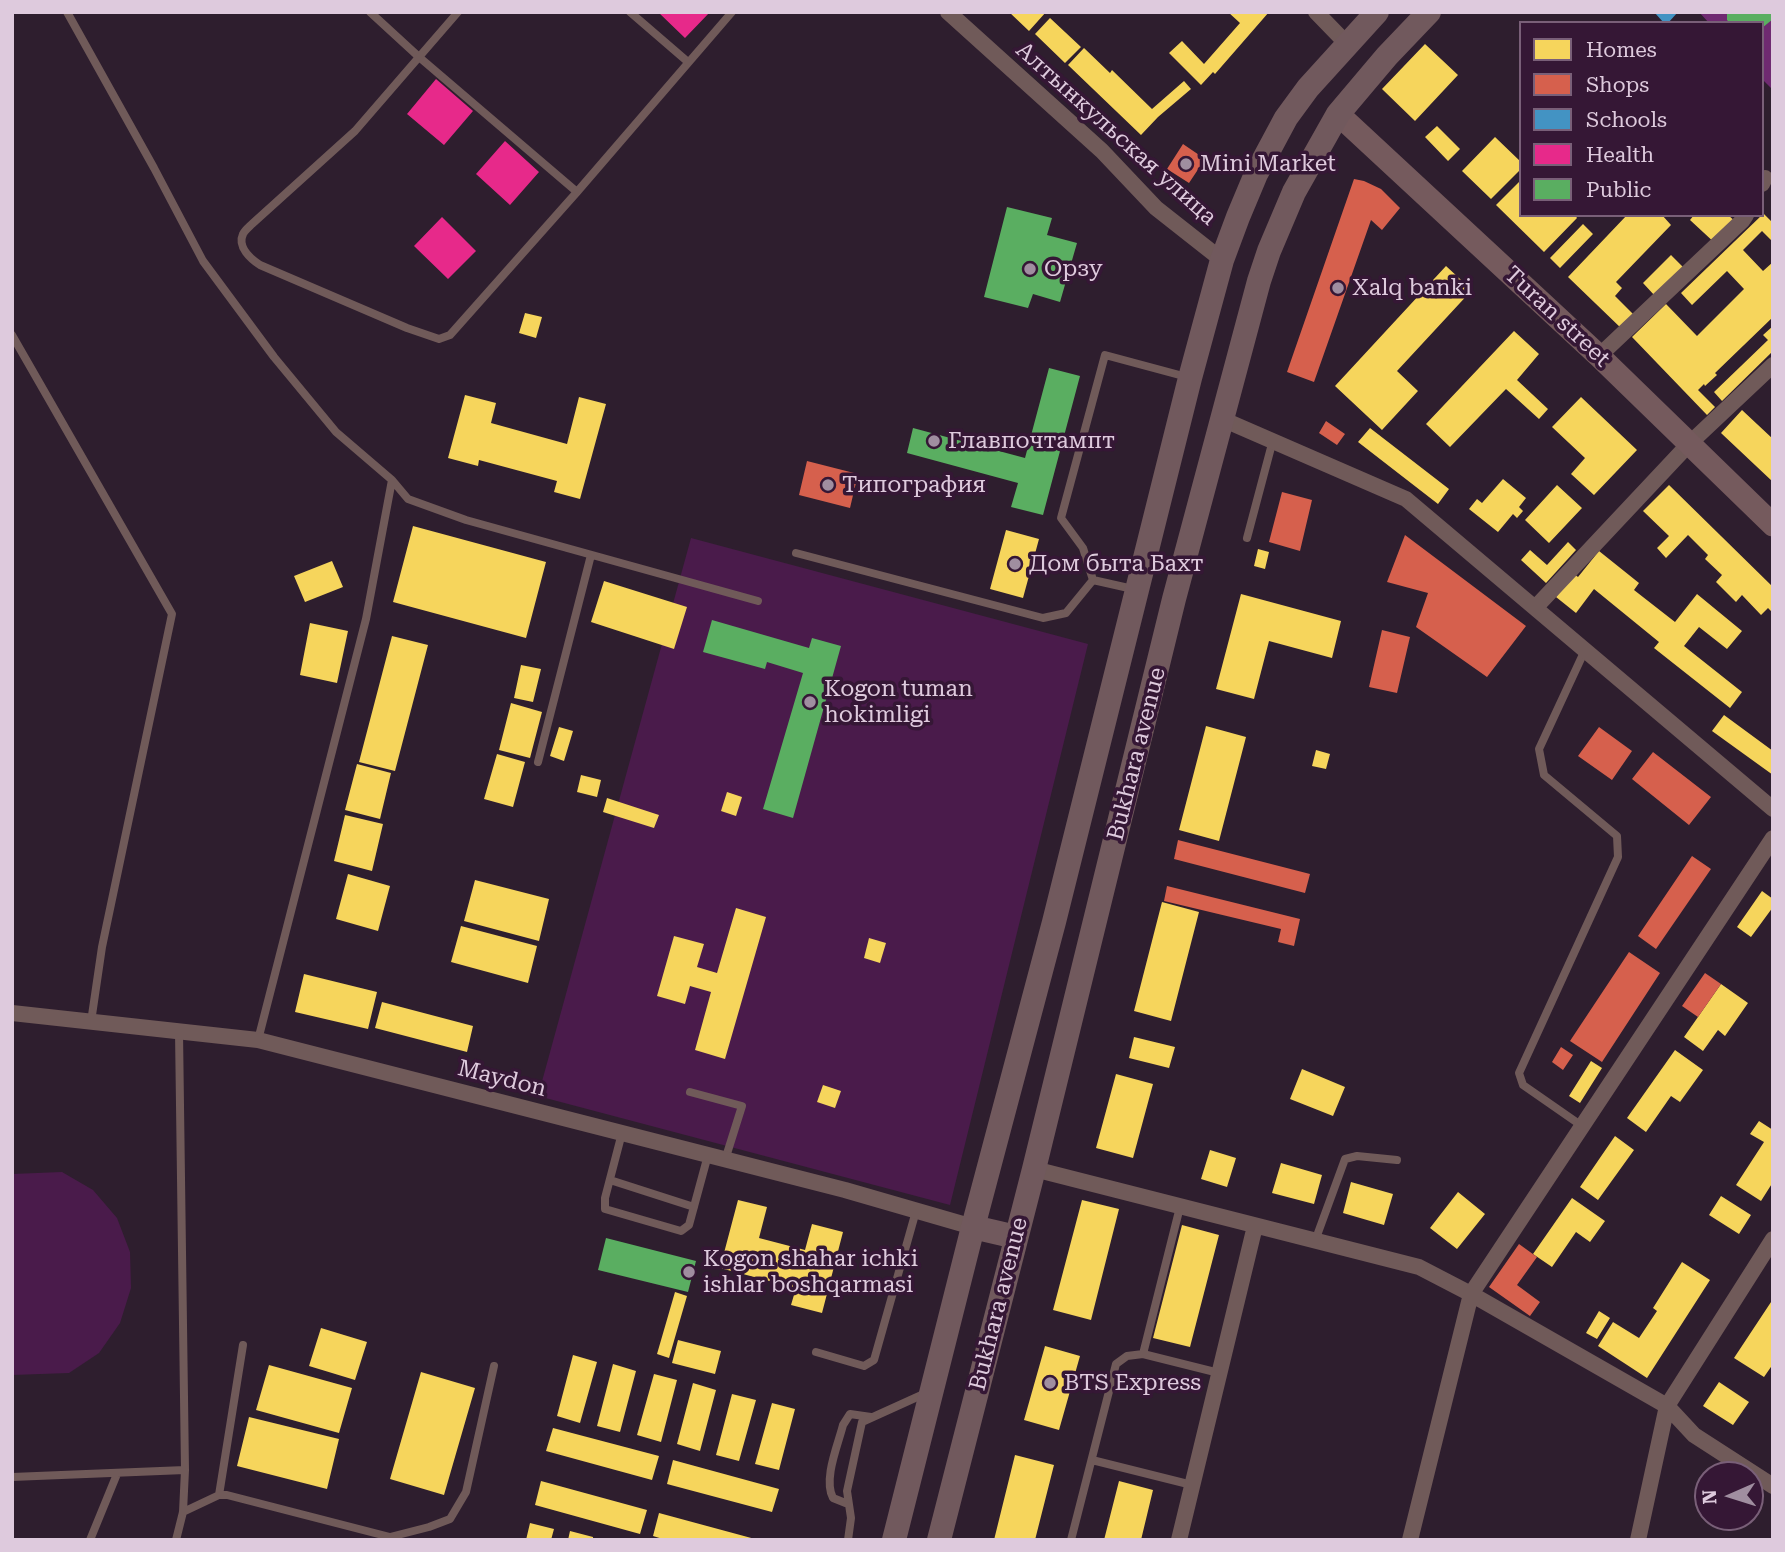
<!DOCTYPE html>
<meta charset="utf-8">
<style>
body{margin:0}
#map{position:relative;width:1785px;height:1552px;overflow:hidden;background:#2e1e2e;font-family:"Roboto Serif",serif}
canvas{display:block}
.frame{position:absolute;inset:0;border:14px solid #decadd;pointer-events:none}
.legend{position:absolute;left:1519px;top:21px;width:245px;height:196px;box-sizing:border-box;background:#351735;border:2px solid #795f78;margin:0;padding:9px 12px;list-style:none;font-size:21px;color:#decadd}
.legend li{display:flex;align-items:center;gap:14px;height:35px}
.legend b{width:35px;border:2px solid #795f78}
.north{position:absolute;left:1694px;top:1461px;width:70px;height:70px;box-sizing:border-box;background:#351735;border:2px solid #795f78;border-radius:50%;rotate:267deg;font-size:19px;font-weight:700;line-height:28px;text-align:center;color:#decadd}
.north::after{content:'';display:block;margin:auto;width:24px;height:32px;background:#a08ea0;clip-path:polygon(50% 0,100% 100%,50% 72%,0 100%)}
</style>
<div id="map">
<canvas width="1785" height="1552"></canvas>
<div class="frame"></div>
<ul class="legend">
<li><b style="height:19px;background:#f6d55c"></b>Homes</li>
<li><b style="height:19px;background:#d6604d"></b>Shops</li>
<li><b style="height:19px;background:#4393c3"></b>Schools</li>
<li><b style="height:19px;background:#e7298a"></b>Health</li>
<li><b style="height:19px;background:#5aae61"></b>Public</li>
</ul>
<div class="north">N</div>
</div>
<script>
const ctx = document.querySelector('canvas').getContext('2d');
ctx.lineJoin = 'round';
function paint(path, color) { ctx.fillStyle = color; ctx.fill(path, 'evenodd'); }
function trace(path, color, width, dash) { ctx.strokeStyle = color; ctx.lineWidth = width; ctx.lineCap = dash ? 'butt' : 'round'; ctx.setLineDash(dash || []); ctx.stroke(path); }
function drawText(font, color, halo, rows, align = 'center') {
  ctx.font = font + ' "Roboto Serif",serif'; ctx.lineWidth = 7; ctx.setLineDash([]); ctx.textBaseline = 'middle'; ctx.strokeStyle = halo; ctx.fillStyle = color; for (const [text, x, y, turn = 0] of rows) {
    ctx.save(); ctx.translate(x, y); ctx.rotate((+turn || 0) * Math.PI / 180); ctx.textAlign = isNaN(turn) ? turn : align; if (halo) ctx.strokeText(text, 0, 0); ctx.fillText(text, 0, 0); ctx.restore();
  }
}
paint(new Path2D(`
 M 691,538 L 1088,644 L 950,1205 L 538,1096 Z
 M 62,1172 L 93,1190 L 117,1218 L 130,1252 L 131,1288 L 120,1323 L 99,1353 L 69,1373 L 12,1375 L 12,1174 Z`), '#4a1b4b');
paint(new Path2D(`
 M 1699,12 L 1773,12 L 1773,90 L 1762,79 L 1762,23 L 1709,23 Z`), '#6f2a71');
paint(new Path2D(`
 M 1009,12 L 1046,12 L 1029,31 Z
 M 1228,12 L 1269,12 L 1215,74 L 1213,72 L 1201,85 L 1169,53 L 1182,41 L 1204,64 L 1240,23 Z
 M 1050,18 L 1081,47 L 1065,63 L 1035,34 Z
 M 1425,44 L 1458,75 L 1415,121 L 1382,89 Z
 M 1084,48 L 1110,73 L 1112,70 L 1152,109 L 1184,81 L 1191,89 L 1158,117 L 1141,135 L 1068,65 Z
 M 1437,126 L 1460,149 L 1448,161 L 1425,137 Z
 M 1495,137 L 1521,162 L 1521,169 L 1491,199 L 1462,171 Z
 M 1521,180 L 1521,215 L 1575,215 L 1577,218 L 1544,252 L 1496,205 Z
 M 1762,212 L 1773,223 L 1773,242 L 1762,231 L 1743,250 L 1763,271 L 1773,262 L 1773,317 L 1715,373 L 1717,375 L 1705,386 L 1704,384 L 1698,390 L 1715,407 L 1707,415 L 1632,337 L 1666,304 L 1697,336 L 1744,289 L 1727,271 L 1692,305 L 1681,293 L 1762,215 Z
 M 1627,215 L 1662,215 L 1671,225 L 1616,282 L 1622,288 L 1615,296 L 1635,316 L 1623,330 L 1568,277 Z
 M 1694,215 L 1728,215 L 1737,223 L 1717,245 L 1690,220 Z
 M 1583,224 L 1593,234 L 1560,268 L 1550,258 Z
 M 1671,255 L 1684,268 L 1655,296 L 1643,283 Z
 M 1446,266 L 1472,290 L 1397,371 L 1418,391 L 1382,430 L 1335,386 Z
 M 525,313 L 542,317 L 536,338 L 519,333 Z
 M 1773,326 L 1773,351 L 1722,401 L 1714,392 L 1768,340 L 1763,335 Z
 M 1514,331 L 1539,354 L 1517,380 L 1548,409 L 1539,419 L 1506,389 L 1450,447 L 1426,424 Z
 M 465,395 L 496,403 L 491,423 L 567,444 L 579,397 L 606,404 L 580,499 L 554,492 L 557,481 L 479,460 L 478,466 L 448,458 Z
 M 1581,397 L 1637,450 L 1594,495 L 1571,474 L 1585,458 L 1552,427 Z
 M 1742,410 L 1773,439 L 1773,482 L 1721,433 Z
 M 1370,428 L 1449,489 L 1438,504 L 1358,442 Z
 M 1503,479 L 1526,498 L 1519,507 L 1523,511 L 1517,518 L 1513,514 L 1498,532 L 1469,509 L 1477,499 L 1482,503 Z
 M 1557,485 L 1582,508 L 1549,543 L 1525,520 Z
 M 1669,485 L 1773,587 L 1773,613 L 1768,608 L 1761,615 L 1742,595 L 1736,602 L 1716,582 L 1722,575 L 1705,559 L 1708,555 L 1688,535 L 1666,558 L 1657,548 L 1669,536 L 1643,511 Z
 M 413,526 L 546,562 L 526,638 L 393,602 Z
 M 1006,530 L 1039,539 L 1023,598 L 990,589 Z
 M 1568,542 L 1576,550 L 1546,583 L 1521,560 L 1530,550 L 1547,565 Z
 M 1258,549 L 1269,552 L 1265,569 L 1254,566 Z
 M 1599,551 L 1639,583 L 1634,590 L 1675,622 L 1697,594 L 1742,631 L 1727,649 L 1699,627 L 1684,646 L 1742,692 L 1730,708 L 1654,648 L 1659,642 L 1594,589 L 1576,613 L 1556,597 L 1574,574 L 1578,577 Z
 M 332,561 L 343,587 L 305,602 L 294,576 Z
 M 604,581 L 687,607 L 674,649 L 591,622 Z
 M 1241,594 L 1341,621 L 1332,658 L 1269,641 L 1254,699 L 1216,689 Z
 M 310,623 L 348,631 L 337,683 L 300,675 Z
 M 392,636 L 428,645 L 395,771 L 359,762 Z
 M 521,665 L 541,669 L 533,702 L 514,698 Z
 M 511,703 L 542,712 L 530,758 L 499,750 Z
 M 1724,715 L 1773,751 L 1773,775 L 1712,731 Z
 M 1206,726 L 1246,737 L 1219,841 L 1179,830 Z
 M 559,727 L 573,731 L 564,761 L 550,756 Z
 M 1316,750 L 1330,754 L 1326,769 L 1312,766 Z
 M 497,754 L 525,762 L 513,807 L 484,799 Z
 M 357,764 L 391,773 L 380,819 L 345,810 Z
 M 581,775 L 601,780 L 597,797 L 577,792 Z
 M 727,792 L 742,797 L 736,816 L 721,811 Z
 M 607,798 L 659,815 L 654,828 L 603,812 Z
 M 345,815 L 383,824 L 372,871 L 334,861 Z
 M 348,874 L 390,886 L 378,931 L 336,919 Z
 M 475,880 L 549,899 L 539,941 L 464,921 Z
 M 1762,891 L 1773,899 L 1773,907 L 1751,937 L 1737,927 Z
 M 1162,902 L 1199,912 L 1171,1021 L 1134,1011 Z
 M 736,908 L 766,917 L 725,1059 L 695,1050 L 711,992 L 690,986 L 685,1004 L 657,996 L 674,936 L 704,944 L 697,967 L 717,973 Z
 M 461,926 L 537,946 L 528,983 L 451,962 Z
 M 869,938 L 886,943 L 880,963 L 864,958 Z
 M 304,974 L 377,992 L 368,1029 L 295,1012 Z
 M 1721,984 L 1748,1003 L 1725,1036 L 1718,1030 L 1703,1051 L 1684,1037 Z
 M 382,1002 L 473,1026 L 467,1052 L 375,1028 Z
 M 1134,1037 L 1175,1047 L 1169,1068 L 1129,1058 Z
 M 1675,1050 L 1703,1070 L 1680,1102 L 1671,1096 L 1646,1132 L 1627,1118 Z
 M 1591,1061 L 1602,1068 L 1580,1103 L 1569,1096 Z
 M 1302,1069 L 1345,1087 L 1333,1116 L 1290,1099 Z
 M 1116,1074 L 1153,1084 L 1133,1158 L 1096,1148 Z
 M 823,1085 L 841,1091 L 835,1108 L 817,1102 Z
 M 1759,1121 L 1773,1130 L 1773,1182 L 1761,1201 L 1736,1185 L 1764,1142 L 1750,1134 Z
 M 1615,1136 L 1634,1150 L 1598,1200 L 1580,1187 Z
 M 1210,1150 L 1236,1158 L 1227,1187 L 1201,1179 Z
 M 1281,1163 L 1322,1175 L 1314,1204 L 1272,1193 Z
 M 1351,1182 L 1393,1194 L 1384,1225 L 1343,1213 Z
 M 1458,1192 L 1485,1214 L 1457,1249 L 1430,1228 Z
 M 1721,1196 L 1751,1215 L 1739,1234 L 1709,1215 Z
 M 1572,1198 L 1605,1221 L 1590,1242 L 1576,1232 L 1552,1267 L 1533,1254 Z
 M 738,1200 L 767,1207 L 759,1238 L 805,1250 L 812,1224 L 843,1232 L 822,1313 L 791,1305 L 796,1288 L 720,1268 Z
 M 1082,1200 L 1119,1209 L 1091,1320 L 1053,1310 Z
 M 1182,1225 L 1219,1235 L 1190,1347 L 1153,1338 Z
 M 1682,1262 L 1710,1280 L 1647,1378 L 1598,1346 L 1613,1322 L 1639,1338 L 1657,1311 L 1653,1308 Z
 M 675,1292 L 687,1296 L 669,1358 L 657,1354 Z
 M 1773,1299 L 1773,1364 L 1764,1377 L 1734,1358 Z
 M 1599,1311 L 1610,1318 L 1597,1339 L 1586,1333 Z
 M 321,1328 L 367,1342 L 355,1380 L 309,1366 Z
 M 678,1340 L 721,1351 L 715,1374 L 672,1363 Z
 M 1045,1346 L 1080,1356 L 1059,1430 L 1024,1420 Z
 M 573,1355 L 597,1362 L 580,1423 L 557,1416 Z
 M 613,1364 L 636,1371 L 620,1432 L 597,1426 Z
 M 269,1365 L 352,1388 L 339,1433 L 256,1410 Z
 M 421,1372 L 475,1388 L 444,1495 L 390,1479 Z
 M 654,1374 L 677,1380 L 661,1442 L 637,1435 Z
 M 1719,1382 L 1749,1402 L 1733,1425 L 1703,1406 Z
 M 693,1383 L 716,1390 L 700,1451 L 677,1444 Z
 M 732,1394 L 756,1400 L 739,1461 L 716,1455 Z
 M 772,1403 L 795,1409 L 779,1470 L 755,1464 Z
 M 249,1417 L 339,1439 L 327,1489 L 237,1466 Z
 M 553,1428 L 659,1456 L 652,1480 L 546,1451 Z
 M 1015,1455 L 1054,1465 L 1035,1540 L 994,1540 Z
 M 673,1460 L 779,1489 L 772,1512 L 667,1484 Z
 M 541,1481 L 647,1510 L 640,1534 L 535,1505 Z
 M 1119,1481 L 1153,1490 L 1141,1540 L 1104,1540 Z
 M 659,1513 L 755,1539 L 755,1540 L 666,1540 L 653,1536 Z
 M 530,1523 L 554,1529 L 551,1540 L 526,1540 Z
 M 570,1531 L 593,1537 L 593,1540 L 568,1540 Z`), '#f6d55c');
paint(new Path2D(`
 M 1183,144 L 1205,159 L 1189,183 L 1167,169 Z
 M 1354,179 L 1364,181 L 1381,189 L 1400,208 L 1382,230 L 1371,220 L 1314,382 L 1287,372 Z
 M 1326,421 L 1345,434 L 1337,445 L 1319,433 Z
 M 807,461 L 858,474 L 850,508 L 799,495 Z
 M 1282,492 L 1312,500 L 1300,551 L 1269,542 Z
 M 1405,535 L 1526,626 L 1487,677 L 1416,627 L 1428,593 L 1387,582 Z
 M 1382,630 L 1410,637 L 1397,693 L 1369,687 Z
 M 1599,727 L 1632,751 L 1612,780 L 1578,756 Z
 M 1653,752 L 1711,797 L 1689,825 L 1632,779 Z
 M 1178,840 L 1310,874 L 1305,893 L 1174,859 Z
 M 1692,856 L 1711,869 L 1656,949 L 1638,936 Z
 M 1167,886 L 1300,919 L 1294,946 L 1278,942 L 1281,929 L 1164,901 Z
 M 1629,952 L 1660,973 L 1602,1062 L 1570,1041 Z
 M 1705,973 L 1721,984 L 1698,1017 L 1682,1006 Z
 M 1561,1047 L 1573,1055 L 1563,1070 L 1552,1062 Z
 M 1519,1244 L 1537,1257 L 1517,1285 L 1540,1302 L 1530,1316 L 1489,1287 Z`), '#d6604d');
paint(new Path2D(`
 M 1654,12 L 1678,12 L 1668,23 L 1664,23 Z`), '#4393c3');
paint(new Path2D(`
 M 658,12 L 710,12 L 685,38 Z
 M 436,79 L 473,111 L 444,145 L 407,114 Z
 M 505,141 L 539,172 L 510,205 L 476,174 Z
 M 442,217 L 476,251 L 448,279 L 414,246 Z`), '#e7298a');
paint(new Path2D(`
 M 1727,12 L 1773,12 L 1773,19 L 1762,28 L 1762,23 L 1730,23 L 1727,20 Z
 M 1007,207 L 1052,218 L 1047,235 L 1077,243 L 1060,302 L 1033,294 L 1028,308 L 984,297 Z
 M 1049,368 L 1080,376 L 1043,515 L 1011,507 L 1018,483 L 907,453 L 913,428 L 1025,458 Z
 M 712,620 L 809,648 L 812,638 L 841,646 L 793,818 L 763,809 L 803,673 L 767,662 L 765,669 L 703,652 Z
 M 606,1238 L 696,1261 L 688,1292 L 598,1270 Z`), '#5aae61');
trace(new Path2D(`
 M 67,12 L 154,168 L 203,261 L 274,357 L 336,432 L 392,480 L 366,619 L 258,1040
 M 370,12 L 419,57 L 577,192
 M 458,12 L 355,131 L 252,224 C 249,227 245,230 243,234 C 237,247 251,259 260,265 L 407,328 L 439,339 L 450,335 L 577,192 L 732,12
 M 630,12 L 688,62
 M 12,335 L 172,614 L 102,947 L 91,1022
 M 392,480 L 408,499 L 466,520 L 758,601
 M 1247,538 L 1273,440
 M 796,553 L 1043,618 L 1066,613 L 1093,580 L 1083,548 L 1061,518 L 1105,355 L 1187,377
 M 1093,580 L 1133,589
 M 538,762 L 591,555
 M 690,1092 L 742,1106 L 725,1160
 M 1582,1126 L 1523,1085 L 1519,1073 L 1618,857 L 1617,836 L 1544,775 L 1539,749 L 1585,650
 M 622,1133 L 605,1198 L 605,1209 L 681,1231 L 689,1225 L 708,1155
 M 610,1180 L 694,1207
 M 1315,1241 L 1345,1159 L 1357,1156 L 1397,1160
 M 816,1352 L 864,1366 L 874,1360 L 916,1211
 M 1143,1354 L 1219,1373
 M 1092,1460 L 1192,1485
 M 12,1477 L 185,1470 L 179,1032
 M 219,1495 L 243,1345
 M 848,1504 L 833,1498 C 823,1479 838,1445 843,1425 L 850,1414 L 871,1417
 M 183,1512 L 219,1495 L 227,1495 L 390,1537 L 429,1527 L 450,1519 L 466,1492 L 494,1366
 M 90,1540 L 117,1474
 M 176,1540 L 183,1512 L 185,1470
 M 848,1540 L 851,1518 L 847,1491 L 862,1422 L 926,1393
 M 1071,1540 L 1116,1364 L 1127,1356 L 1143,1354 L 1180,1207`), '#705a59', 8);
trace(new Path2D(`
 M 948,12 L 1102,151 L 1156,208 L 1222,260
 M 1316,12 L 1347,44
 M 1762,184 L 1765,178
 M 1599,356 L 1742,221 L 1746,215
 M 1222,419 L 1406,499 L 1773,809
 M 1535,608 L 1689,444 L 1773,365
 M 12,1013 L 258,1040 L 845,1190 L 973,1227
 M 1034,1169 L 1419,1267 L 1471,1294 L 1667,1406 L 1694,1435 L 1773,1486
 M 1179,1540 L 1255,1226
 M 1410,1540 L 1471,1294 L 1773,838
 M 1638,1540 L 1667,1406 L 1773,1239`), '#705a59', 16);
trace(new Path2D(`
 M 1338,114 L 1599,356 L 1773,525`), '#755a5d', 23);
trace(new Path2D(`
 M 973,1227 L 1016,1237
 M 894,1540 L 973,1227 L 1054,922 L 1190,378 L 1222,260 L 1238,217 L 1256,174 L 1286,118 L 1308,88 L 1377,12
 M 939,1540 L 1034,1169 L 1174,599 L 1259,281 L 1269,251 L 1294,192 L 1338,114 L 1387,56 L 1429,12`), '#71595d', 24);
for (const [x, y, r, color] of [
 [1186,164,7,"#a08ea0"],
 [1030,269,7,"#a08ea0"],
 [1338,288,7,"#a08ea0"],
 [934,441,7,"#a08ea0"],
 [828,485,7,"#a08ea0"],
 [1015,564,7,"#a08ea0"],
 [810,702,7,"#a08ea0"],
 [689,1272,7,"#a08ea0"],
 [1050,1383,7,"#a08ea0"]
]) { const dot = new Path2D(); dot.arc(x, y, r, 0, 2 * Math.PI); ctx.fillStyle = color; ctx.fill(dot); trace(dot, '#351735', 2.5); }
drawText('23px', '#decadd', '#351735', [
 ["Алтынкульская улица",1116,134,42],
 ["Turan street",1557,317,43],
 ["Bukhara avenue",1137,754,-76],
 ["Maydon",502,1079,14],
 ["Bukhara avenue",999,1304,-76]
]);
drawText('23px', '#decadd', '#351735', [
 ["Mini Market",1200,164],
 ["Орзу",1044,269],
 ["Xalq banki",1352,288],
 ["Главпочтампт",948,441],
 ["Типография",842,485],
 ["Дом быта Бахт",1029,564],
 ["Kogon tuman",824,689],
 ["hokimligi",824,715],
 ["Kogon shahar ichki",703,1259],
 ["ishlar boshqarmasi",703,1285],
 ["BTS Express",1064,1383]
], 'left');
</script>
